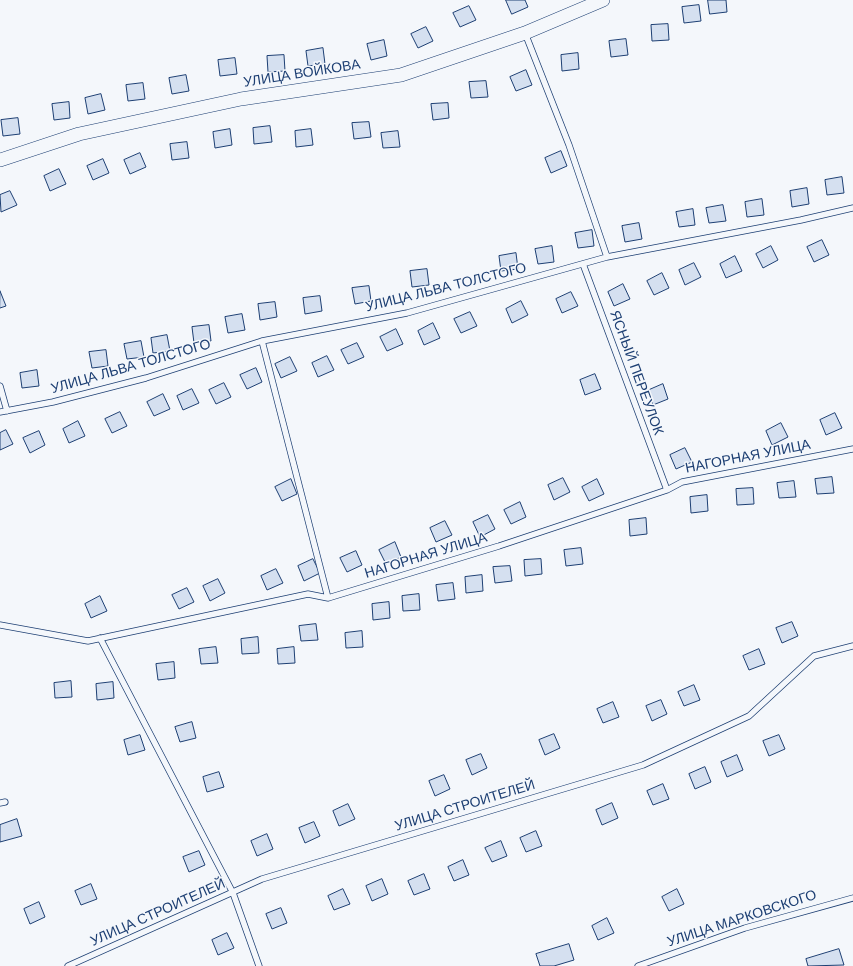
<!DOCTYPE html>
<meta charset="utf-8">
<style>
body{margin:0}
canvas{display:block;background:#f4f7fb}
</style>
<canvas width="853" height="966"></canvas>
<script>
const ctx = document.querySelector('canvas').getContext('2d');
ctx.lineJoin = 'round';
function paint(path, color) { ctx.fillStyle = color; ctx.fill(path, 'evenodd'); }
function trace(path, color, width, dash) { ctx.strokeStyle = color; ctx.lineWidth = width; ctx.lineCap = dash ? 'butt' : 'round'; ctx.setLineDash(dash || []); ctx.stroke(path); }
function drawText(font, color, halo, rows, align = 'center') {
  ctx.font = font + ' "DM Sans",sans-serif'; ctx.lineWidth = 3; ctx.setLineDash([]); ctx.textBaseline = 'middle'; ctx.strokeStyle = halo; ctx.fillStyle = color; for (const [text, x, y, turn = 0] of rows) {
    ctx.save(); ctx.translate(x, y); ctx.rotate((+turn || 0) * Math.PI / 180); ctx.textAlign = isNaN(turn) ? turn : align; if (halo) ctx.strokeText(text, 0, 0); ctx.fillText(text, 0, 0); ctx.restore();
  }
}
const building = new Path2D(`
 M 506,0 L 525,0 L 528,7 L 512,14 Z
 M 708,0 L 726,0 L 727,12 L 710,14 Z
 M 699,5 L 701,21 L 684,23 L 682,7 Z
 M 469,6 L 476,20 L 460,27 L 453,13 Z
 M 668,24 L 669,40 L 652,41 L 651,25 Z
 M 426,27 L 433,41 L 418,48 L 411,34 Z
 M 626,39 L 628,55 L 611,57 L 609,41 Z
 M 384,40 L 387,56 L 371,60 L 367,44 Z
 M 323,48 L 325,64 L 308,66 L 306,51 Z
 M 578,53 L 579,69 L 562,71 L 561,55 Z
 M 284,55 L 285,71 L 268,72 L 267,56 Z
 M 235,58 L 237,74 L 220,76 L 218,60 Z
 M 526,70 L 532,85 L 516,91 L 510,77 Z
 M 186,75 L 189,91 L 172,94 L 169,78 Z
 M 486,81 L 488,97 L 471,98 L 469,82 Z
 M 143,83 L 145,99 L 128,101 L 126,85 Z
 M 101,94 L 105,110 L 88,114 L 85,98 Z
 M 69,102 L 70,118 L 54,120 L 52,104 Z
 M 448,103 L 449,118 L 433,120 L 431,104 Z
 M 18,118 L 20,134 L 3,136 L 1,120 Z
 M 369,122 L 371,137 L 354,139 L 352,123 Z
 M 270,126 L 272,142 L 254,144 L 253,128 Z
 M 230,129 L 232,145 L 215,148 L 213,132 Z
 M 311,129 L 313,145 L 296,147 L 295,131 Z
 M 398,131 L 400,147 L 383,148 L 381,133 Z
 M 187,142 L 189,158 L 172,160 L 170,144 Z
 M 561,151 L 567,166 L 551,173 L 545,158 Z
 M 140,153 L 146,167 L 130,174 L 124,160 Z
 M 103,159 L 109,173 L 93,180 L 87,166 Z
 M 59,169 L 66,184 L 50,191 L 44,176 Z
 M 842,177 L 844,193 L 827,195 L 825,180 Z
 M 807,188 L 809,204 L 792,207 L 790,191 Z
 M 10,191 L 17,205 L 1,212 L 0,195 Z
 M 762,199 L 764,215 L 747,217 L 745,202 Z
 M 723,205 L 726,221 L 709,223 L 706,208 Z
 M 693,209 L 695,225 L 679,227 L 676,212 Z
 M 639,223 L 642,239 L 625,242 L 622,226 Z
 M 592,230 L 594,246 L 578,248 L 575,233 Z
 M 822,240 L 829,255 L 814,262 L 807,247 Z
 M 552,246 L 554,262 L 538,264 L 535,249 Z
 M 771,246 L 778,260 L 763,268 L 756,254 Z
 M 516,253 L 518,269 L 501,271 L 499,256 Z
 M 735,256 L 742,271 L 726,278 L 720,264 Z
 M 694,263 L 701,277 L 685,285 L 679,270 Z
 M 427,269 L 429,285 L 412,287 L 410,271 Z
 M 662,273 L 669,288 L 654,295 L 647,281 Z
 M 623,284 L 630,299 L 614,306 L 608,292 Z
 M 369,286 L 371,301 L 355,304 L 352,288 Z
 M 0,291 L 6,306 L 0,308 Z
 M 571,292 L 578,306 L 562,313 L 556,299 Z
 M 320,296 L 322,311 L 305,314 L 303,298 Z
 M 521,301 L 528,315 L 512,323 L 506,309 Z
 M 275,302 L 277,317 L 260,320 L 258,304 Z
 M 470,312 L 477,326 L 461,333 L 454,319 Z
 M 242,314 L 245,330 L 228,333 L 225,317 Z
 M 433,323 L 440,338 L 424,345 L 418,331 Z
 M 209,325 L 211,341 L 194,343 L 192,327 Z
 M 396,329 L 403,344 L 387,351 L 380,337 Z
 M 167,335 L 170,351 L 153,353 L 151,338 Z
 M 141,341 L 144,357 L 127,359 L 124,344 Z
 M 357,343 L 364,357 L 348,364 L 341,350 Z
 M 106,350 L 108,366 L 92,368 L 89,352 Z
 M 327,356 L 334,370 L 318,377 L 312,363 Z
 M 290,357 L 297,371 L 281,378 L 275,364 Z
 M 256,368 L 262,382 L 247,389 L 240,375 Z
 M 37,370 L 39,386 L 22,388 L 20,373 Z
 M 595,374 L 601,389 L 585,395 L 580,380 Z
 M 224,383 L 231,397 L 216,404 L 209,390 Z
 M 663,384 L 668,399 L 653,405 L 647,391 Z
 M 192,389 L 199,403 L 183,410 L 177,396 Z
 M 163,394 L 170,409 L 154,416 L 147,402 Z
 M 120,412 L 127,426 L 112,433 L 105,419 Z
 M 835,413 L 842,428 L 826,435 L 820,420 Z
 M 78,421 L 85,436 L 69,443 L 63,429 Z
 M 781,423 L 788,437 L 772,445 L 766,431 Z
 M 6,430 L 13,444 L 0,450 L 0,433 Z
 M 39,431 L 45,445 L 30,453 L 23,438 Z
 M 685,448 L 692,462 L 676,469 L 670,455 Z
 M 832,477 L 834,493 L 817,494 L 815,479 Z
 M 563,478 L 570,492 L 554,500 L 548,485 Z
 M 291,479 L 297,494 L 282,501 L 275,487 Z
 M 597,479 L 604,494 L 589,501 L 582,487 Z
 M 794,481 L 796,497 L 779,498 L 777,483 Z
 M 753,488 L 754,504 L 737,505 L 736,489 Z
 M 707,495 L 708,511 L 691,513 L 690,497 Z
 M 520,502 L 526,517 L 511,524 L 504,510 Z
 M 488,515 L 495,529 L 480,537 L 473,522 Z
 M 646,518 L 647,534 L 630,536 L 629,520 Z
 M 445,521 L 452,535 L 436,542 L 430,528 Z
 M 395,542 L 401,557 L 386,564 L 379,550 Z
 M 581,548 L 583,564 L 566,566 L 564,550 Z
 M 356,551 L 362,565 L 347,572 L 340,558 Z
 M 313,559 L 320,573 L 304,581 L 298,566 Z
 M 541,559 L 542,574 L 525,576 L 524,560 Z
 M 510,566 L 512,581 L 495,583 L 493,567 Z
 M 276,569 L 283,583 L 267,590 L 261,576 Z
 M 482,575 L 483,591 L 466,593 L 465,577 Z
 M 218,579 L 225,593 L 210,601 L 203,586 Z
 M 453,583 L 455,599 L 438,601 L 436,585 Z
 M 187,588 L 194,602 L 179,609 L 172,595 Z
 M 419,594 L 420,610 L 403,611 L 402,596 Z
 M 100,596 L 107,611 L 91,618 L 85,604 Z
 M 389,602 L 390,618 L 373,620 L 372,604 Z
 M 792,622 L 798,636 L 782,643 L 776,628 Z
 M 316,624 L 318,640 L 301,641 L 299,626 Z
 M 362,631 L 363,647 L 346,648 L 345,633 Z
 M 258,637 L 259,653 L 242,654 L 241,639 Z
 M 216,647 L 218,663 L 201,664 L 199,649 Z
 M 294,647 L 295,663 L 278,664 L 277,649 Z
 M 759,649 L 765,664 L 749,670 L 743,656 Z
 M 174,662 L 175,678 L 158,680 L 156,664 Z
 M 71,681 L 72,697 L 55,698 L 54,683 Z
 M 113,682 L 114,698 L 97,700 L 96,684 Z
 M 694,685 L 700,700 L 684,706 L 678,692 Z
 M 661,700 L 667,714 L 652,721 L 646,706 Z
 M 613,702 L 619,717 L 603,723 L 597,709 Z
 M 192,722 L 196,738 L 180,742 L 175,727 Z
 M 554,734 L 560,748 L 545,755 L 539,740 Z
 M 140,735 L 145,750 L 128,755 L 124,740 Z
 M 779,735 L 785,749 L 769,756 L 763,741 Z
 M 481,754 L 487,768 L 472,775 L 466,760 Z
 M 737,755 L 743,770 L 727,777 L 721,762 Z
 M 705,767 L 711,782 L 695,789 L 689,774 Z
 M 219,772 L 224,787 L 207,792 L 203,777 Z
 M 444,775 L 450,789 L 435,796 L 429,781 Z
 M 663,784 L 669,799 L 653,805 L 647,791 Z
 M 612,803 L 618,818 L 602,825 L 596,810 Z
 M 348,804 L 355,819 L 339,826 L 333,811 Z
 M 17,819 L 22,836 L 0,842 L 0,825 Z
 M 314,822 L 320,836 L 305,843 L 299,828 Z
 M 536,831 L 542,846 L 526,852 L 520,838 Z
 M 267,834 L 273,849 L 257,856 L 251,841 Z
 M 501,841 L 507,856 L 492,862 L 485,848 Z
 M 199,851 L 205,865 L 189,872 L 183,857 Z
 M 463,860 L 469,875 L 454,881 L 448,867 Z
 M 424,874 L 430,889 L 414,895 L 408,881 Z
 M 382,879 L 388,894 L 372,901 L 366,886 Z
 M 91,884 L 97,899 L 81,905 L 75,891 Z
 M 343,889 L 350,904 L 334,910 L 328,896 Z
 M 677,889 L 684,904 L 669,911 L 662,897 Z
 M 39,902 L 45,917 L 30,924 L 24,909 Z
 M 281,908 L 287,923 L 272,929 L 266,914 Z
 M 607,918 L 614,933 L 598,940 L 592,926 Z
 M 227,933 L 234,948 L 218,955 L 212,940 Z
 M 569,944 L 574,960 L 554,966 L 540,966 L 536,954 Z
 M 839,949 L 844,965 L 808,966 L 806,959 Z`);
paint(building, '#d5e0f0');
trace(building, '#1d3f73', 1);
const service = new Path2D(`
 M 525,33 L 569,145 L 607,257
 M 583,264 L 667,490
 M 262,341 L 328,598
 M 0,386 L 7,411
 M 0,412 L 53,402 L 146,378 L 262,341 L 407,313 L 607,257 L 801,220 L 853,208
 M 0,625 L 88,641 L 308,594 L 328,598 L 499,546 L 667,490 L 682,482 L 853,449
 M 100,638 L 233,893 L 259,966
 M 0,803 L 5,802
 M 68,966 L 262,879 L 643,765 L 749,716 L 814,656 L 853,646
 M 638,966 L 745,928 L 853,898`);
const tertiary = new Path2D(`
 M 0,160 L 79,134 L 241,99 L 401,75 L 525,33 L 603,0`);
trace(service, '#1d3f73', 7);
trace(tertiary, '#1d3f73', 14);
trace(service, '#f4f7fb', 5.5);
trace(tertiary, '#f4f7fb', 13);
drawText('14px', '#1d3f73', '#f4f7fb', [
 ["УЛИЦА ВОЙКОВА",302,74,-9],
 ["УЛИЦА ЛЬВА ТОЛСТОГО",446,288,-14],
 ["УЛИЦА ЛЬВА ТОЛСТОГО",131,367,-16],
 ["ЯСНЫЙ ПЕРЕУЛОК",636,373,70],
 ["НАГОРНАЯ УЛИЦА",748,457,-11],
 ["НАГОРНАЯ УЛИЦА",426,556,-17],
 ["УЛИЦА СТРОИТЕЛЕЙ",465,806,-17],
 ["УЛИЦА СТРОИТЕЛЕЙ",158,913,-24],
 ["УЛИЦА МАРКОВСКОГО",742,919,-18]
]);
</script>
